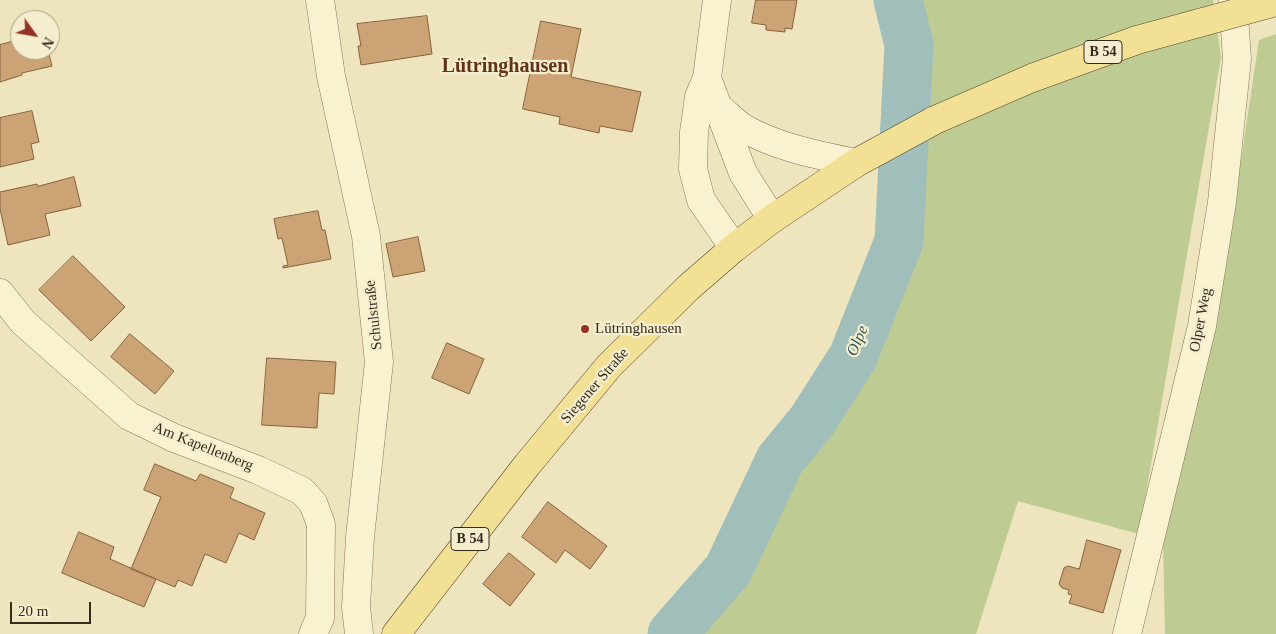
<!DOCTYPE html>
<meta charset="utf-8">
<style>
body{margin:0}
#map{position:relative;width:1276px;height:634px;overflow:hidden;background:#eee5be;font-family:"Times New Roman",serif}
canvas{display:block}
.north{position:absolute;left:10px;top:10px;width:50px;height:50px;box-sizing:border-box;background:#f5eece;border:1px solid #a8a087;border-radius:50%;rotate:122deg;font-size:14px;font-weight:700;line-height:20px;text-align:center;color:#352b1c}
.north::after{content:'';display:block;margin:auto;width:18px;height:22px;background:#953327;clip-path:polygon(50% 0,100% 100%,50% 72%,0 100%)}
.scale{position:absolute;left:10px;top:602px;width:81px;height:22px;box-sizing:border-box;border:2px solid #352b1c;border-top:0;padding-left:6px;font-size:15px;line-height:18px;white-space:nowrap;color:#352b1c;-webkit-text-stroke:4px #f5eece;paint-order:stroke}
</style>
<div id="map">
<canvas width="1276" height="634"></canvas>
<div class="north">N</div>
<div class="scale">20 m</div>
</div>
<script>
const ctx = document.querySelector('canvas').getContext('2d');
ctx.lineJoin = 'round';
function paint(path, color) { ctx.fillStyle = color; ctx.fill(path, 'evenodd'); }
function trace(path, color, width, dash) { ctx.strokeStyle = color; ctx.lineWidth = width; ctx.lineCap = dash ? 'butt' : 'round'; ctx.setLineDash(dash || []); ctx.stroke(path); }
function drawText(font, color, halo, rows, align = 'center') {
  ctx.font = font + ' "Times New Roman",serif'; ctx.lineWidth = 4.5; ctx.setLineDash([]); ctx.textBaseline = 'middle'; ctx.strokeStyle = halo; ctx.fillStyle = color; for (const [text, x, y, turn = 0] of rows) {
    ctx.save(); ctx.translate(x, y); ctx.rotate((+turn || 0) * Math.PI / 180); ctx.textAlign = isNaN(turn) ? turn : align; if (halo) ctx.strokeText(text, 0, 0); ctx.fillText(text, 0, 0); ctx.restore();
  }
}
paint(new Path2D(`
 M 909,0 L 1213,0 L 1221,57 L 1139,534 L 1018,501 L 976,634 L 686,634 L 749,561 L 787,469 L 819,430 L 863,367 L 909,245 L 920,45 Z
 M 1276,34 L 1276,634 L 1165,634 L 1163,540 L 1221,294 L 1259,40 Z`), '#becb92');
trace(new Path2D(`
 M 672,634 L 728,570 L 780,460 L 812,421 L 853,357 L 899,241 L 909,45 L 898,0`), '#a1bfba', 49);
const building = new Path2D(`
 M 756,0 L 797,0 L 792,29 L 785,28 L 785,32 L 766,30 L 766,25 L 752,23 Z
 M 427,16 L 432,54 L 361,65 L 358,46 L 361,46 L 357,24 Z
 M 541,21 L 581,29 L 571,77 L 641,92 L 632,132 L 600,126 L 599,133 L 559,124 L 560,117 L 523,109 Z
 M 14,41 L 20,41 L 20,50 L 48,50 L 52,66 L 22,73 L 22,75 L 0,82 L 0,45 Z
 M 32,111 L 39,142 L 31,144 L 34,159 L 0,167 L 0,118 Z
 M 74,177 L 81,206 L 45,214 L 50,235 L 8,245 L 0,209 L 0,192 L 37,184 L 38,186 Z
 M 318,211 L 322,230 L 325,230 L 331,259 L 283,268 L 283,266 L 288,265 L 282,238 L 278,239 L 274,219 Z
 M 418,237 L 425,271 L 393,277 L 386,244 Z
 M 73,256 L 125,307 L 91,341 L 39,290 Z
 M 130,334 L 174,371 L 155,394 L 111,357 Z
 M 447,343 L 484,359 L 469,394 L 432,378 Z
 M 267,358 L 336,362 L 334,394 L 319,393 L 317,428 L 262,425 Z
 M 155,464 L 196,481 L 200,474 L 234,488 L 230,498 L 265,513 L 254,540 L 239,533 L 226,563 L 205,554 L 192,586 L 178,580 L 175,587 L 131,569 L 161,497 L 144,490 Z
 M 548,502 L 607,546 L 590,569 L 565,550 L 556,563 L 522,537 Z
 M 79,532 L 114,547 L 110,559 L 156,579 L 144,607 L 62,573 Z
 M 1087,540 L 1121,550 L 1103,613 L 1069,603 L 1072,595 L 1068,594 L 1069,590 L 1062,588 L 1059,584 L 1064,568 L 1068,566 L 1079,569 Z
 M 509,553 L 535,574 L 510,606 L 483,584 Z`);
paint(building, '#cca374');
trace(building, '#85623d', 1);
const minor = new Path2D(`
 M 320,0 L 331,76 L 366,236 L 379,362 L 360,537 L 356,607 L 359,634
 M 717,0 L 707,78 L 699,97 L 694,132 L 693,169 L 701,200 L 734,248
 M 707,78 L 743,173 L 772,219
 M 718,107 C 726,113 734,122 742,127 C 775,147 818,155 856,163
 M 0,293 L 23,322 L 129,416 L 174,438 L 258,470 L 302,491 L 313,503 L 321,524 L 320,618 L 313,634
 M 1127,634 L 1202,326 L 1222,202 L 1237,59 L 1233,0`);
const major = new Path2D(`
 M 396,634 L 527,465 L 609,366 L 689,287 L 734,248 L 772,219 L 856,163 L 935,120`);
trace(minor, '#867557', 29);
trace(major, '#53432c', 29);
trace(minor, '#f9f2d1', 28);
trace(major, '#f2e095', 28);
const majorBridge = new Path2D(`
 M 935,120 L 1032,78 L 1137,40 L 1276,2`);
trace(majorBridge, '#53432c', 29, []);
trace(majorBridge, '#f2e095', 28);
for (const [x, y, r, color] of [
 [585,329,5,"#953327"]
]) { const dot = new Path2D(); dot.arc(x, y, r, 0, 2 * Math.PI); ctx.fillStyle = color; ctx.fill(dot); trace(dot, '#f5eece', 2); }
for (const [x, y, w] of [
 [1103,52,38],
 [470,539,38]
]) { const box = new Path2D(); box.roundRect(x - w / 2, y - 11.5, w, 23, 4); ctx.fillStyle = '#f5eece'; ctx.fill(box); trace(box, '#352b1c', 1); }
drawText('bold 14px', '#352b1c', null, [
 ["B 54",1103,52],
 ["B 54",470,539]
]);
drawText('15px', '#352b1c', '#f5eece', [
 ["Schulstraße",374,315,-96],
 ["Olper Weg",1201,320,-79],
 ["Siegener Straße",595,386,-49],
 ["Am Kapellenberg",203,447,22]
]);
drawText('15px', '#352b1c', '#f5eece', [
 ["Lütringhausen",595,329]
], 'left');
drawText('italic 16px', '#2b5355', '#f5eece', [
 ["Olpe",858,341,-67]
]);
drawText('bold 20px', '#62321b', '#f5eece', [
 ["Lütringhausen",505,67]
]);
</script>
